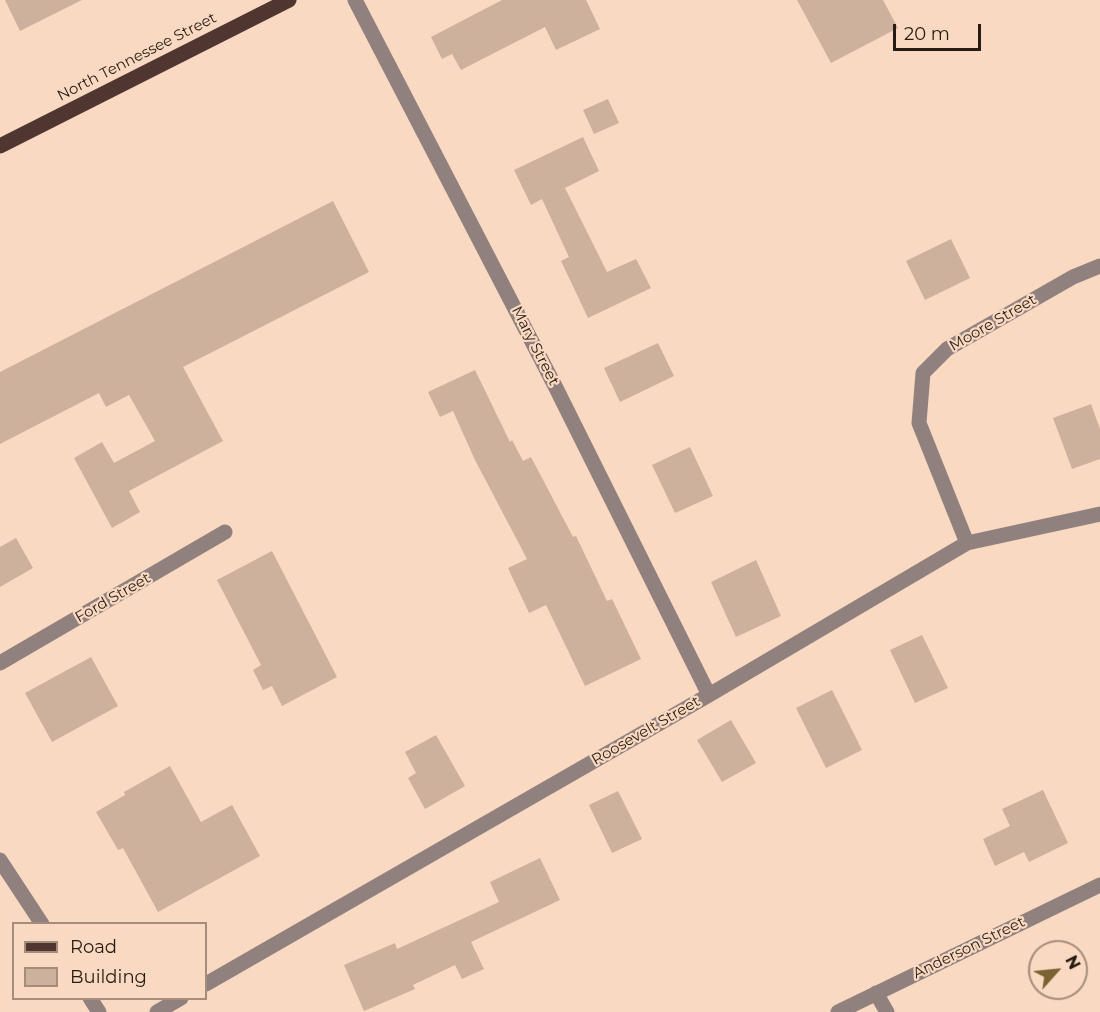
<!DOCTYPE html>
<style>
body{margin:0}
#map{position:relative;width:1100px;height:1012px;overflow:hidden;background:#f9d9c1;font-family:Montserrat,sans-serif}
canvas{display:block}
.legend{position:absolute;left:12px;top:922px;width:195px;height:78px;box-sizing:border-box;background:#f9d9c1;border:2px solid #a58d7b;margin:0;padding:8px 10px;list-style:none;font-size:18px;color:#271c13}
.legend li{display:flex;align-items:center;gap:12px;height:30px}
.legend b{width:30px;border:2px solid #a58d7b}
.north{position:absolute;left:1028px;top:940px;width:60px;height:60px;box-sizing:border-box;background:#f9d9c1;border:2px solid #a58d7b;border-radius:50%;rotate:63deg;font-size:16px;font-weight:700;line-height:24px;text-align:center;color:#271c13}
.north::after{content:'';display:block;margin:auto;width:21px;height:27px;background:#7b6233;clip-path:polygon(50% 0,100% 100%,50% 72%,0 100%)}
.scale{position:absolute;left:893px;top:24px;width:88px;height:27px;box-sizing:border-box;border:3px solid #271c13;border-top:0;padding-left:8px;font-size:18px;line-height:21px;white-space:nowrap;color:#271c13;-webkit-text-stroke:4px #f9d9c1;paint-order:stroke}
</style>
<div id="map">
<canvas width="1100" height="1012"></canvas>
<ul class="legend">
<li><b style="height:8px;background:#4f3631"></b>Road</li>
<li><b style="height:16px;background:#cdb19c"></b>Building</li>
</ul>
<div class="north">N</div>
<div class="scale">20 m</div>
</div>
<script>
const ctx = document.querySelector('canvas').getContext('2d');
ctx.lineJoin = 'round';
function paint(path, color) { ctx.fillStyle = color; ctx.fill(path, 'evenodd'); }
function trace(path, color, width, dash) { ctx.strokeStyle = color; ctx.lineWidth = width; ctx.lineCap = dash ? 'butt' : 'round'; ctx.setLineDash(dash || []); ctx.stroke(path); }
function drawText(font, color, halo, rows, align = 'center') {
  ctx.font = font + ' Montserrat,sans-serif'; ctx.lineWidth = 4.5; ctx.setLineDash([]); ctx.textBaseline = 'middle'; ctx.strokeStyle = halo; ctx.fillStyle = color; for (const [text, x, y, turn = 0] of rows) {
    ctx.save(); ctx.translate(x, y); ctx.rotate((+turn || 0) * Math.PI / 180); ctx.textAlign = isNaN(turn) ? turn : align; if (halo) ctx.strokeText(text, 0, 0); ctx.fillText(text, 0, 0); ctx.restore();
  }
}
paint(new Path2D(`
 M 5,0 L 82,0 L 20,31 Z
 M 502,0 L 586,0 L 600,29 L 556,50 L 545,27 L 461,70 L 452,54 L 442,59 L 431,37 Z
 M 797,0 L 883,0 L 898,28 L 831,63 Z
 M 608,99 L 619,123 L 594,134 L 583,110 Z
 M 583,137 L 599,171 L 565,188 L 607,272 L 636,259 L 651,288 L 588,318 L 561,261 L 569,257 L 542,199 L 531,205 L 514,170 Z
 M 333,201 L 369,272 L 183,367 L 223,441 L 129,491 L 140,512 L 112,528 L 74,458 L 102,442 L 114,463 L 155,441 L 129,395 L 106,407 L 99,393 L 0,444 L 0,372 Z
 M 951,239 L 970,278 L 925,300 L 906,261 Z
 M 658,343 L 674,376 L 620,402 L 604,368 Z
 M 475,370 L 510,442 L 512,440 L 523,461 L 531,457 L 573,537 L 576,536 L 607,601 L 612,599 L 641,659 L 585,686 L 546,605 L 529,613 L 508,568 L 527,559 L 475,460 L 453,411 L 440,417 L 428,392 Z
 M 1091,404 L 1100,429 L 1100,459 L 1072,469 L 1053,418 Z
 M 690,447 L 713,496 L 675,513 L 652,465 Z
 M 16,538 L 33,568 L 0,587 L 0,547 Z
 M 272,551 L 337,677 L 282,706 L 272,686 L 263,690 L 253,670 L 261,665 L 217,580 Z
 M 756,560 L 781,616 L 736,637 L 711,582 Z
 M 922,635 L 948,688 L 915,703 L 890,650 Z
 M 91,657 L 118,706 L 52,742 L 25,693 Z
 M 832,690 L 862,750 L 826,768 L 796,708 Z
 M 731,720 L 756,763 L 722,782 L 697,740 Z
 M 436,735 L 465,786 L 425,809 L 408,778 L 416,773 L 405,752 Z
 M 170,766 L 201,822 L 232,805 L 260,856 L 158,912 L 123,848 L 118,850 L 96,812 L 125,795 L 124,792 Z
 M 1043,790 L 1068,843 L 1029,862 L 1024,852 L 995,866 L 983,839 L 1010,826 L 1002,809 Z
 M 618,791 L 642,839 L 612,853 L 589,805 Z
 M 540,858 L 560,900 L 471,942 L 484,969 L 462,979 L 455,965 L 413,985 L 415,989 L 364,1011 L 344,965 L 395,943 L 397,949 L 499,902 L 490,882 Z`), '#cdb19c');
trace(new Path2D(`
 M 355,0 L 556,388 L 709,695
 M 967,543 L 919,423 L 923,373 L 947,349 L 1073,277 L 1100,266
 M 0,663 L 225,532
 M 0,860 L 42,924
 M 206,984 L 709,695 L 967,543 L 1100,514
 M 876,993 L 887,1012
 M 90,998 L 99,1012
 M 157,1012 L 181,998
 M 838,1012 L 1100,885`), '#91817e', 15);
trace(new Path2D(`
 M 0,146 L 289,0`), '#4f3631', 15);
drawText('15px', '#271c13', '#f9d9c1', [
 ["North Tennessee Street",137,57,-27],
 ["Moore Street",993,323,-30],
 ["Mary Street",535,346,63],
 ["Ford Street",113,598,-30],
 ["Roosevelt Street",646,731,-30],
 ["Anderson Street",969,948,-26]
]);
</script>
